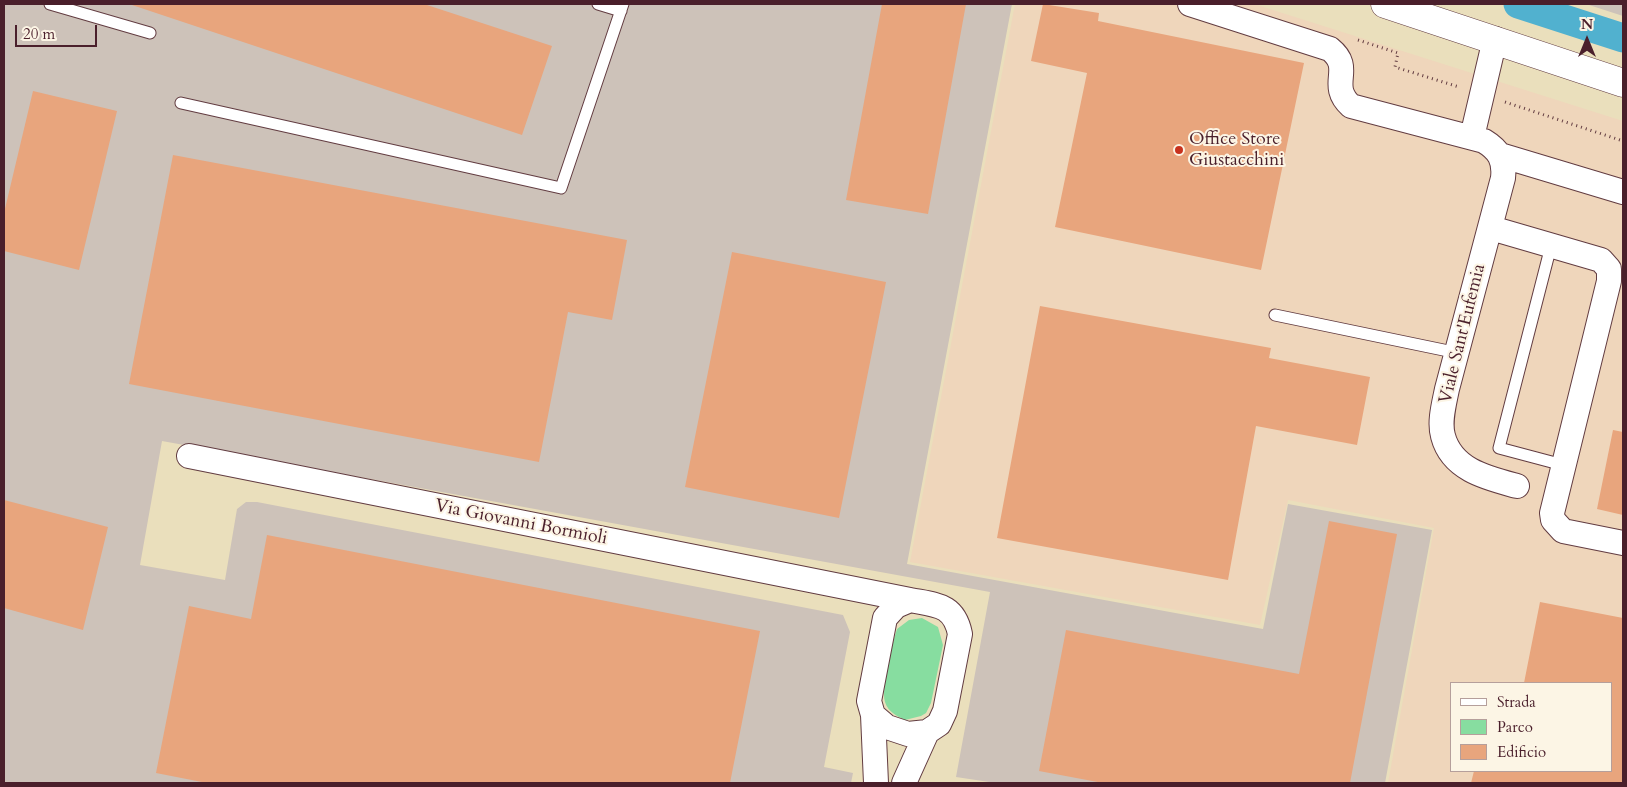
<!DOCTYPE html>
<style>
body{margin:0}
#map{position:relative;width:1627px;height:787px;overflow:hidden;background:#eadfbc;font-family:Cardo,serif}
canvas{display:block}
.frame{position:absolute;inset:0;border:5px solid #4a1f2b;pointer-events:none}
.legend{position:absolute;left:1450px;top:682px;width:162px;height:90px;box-sizing:border-box;background:#fcf5e5;border:1px solid #b59f9b;margin:0;padding:6px 9px;list-style:none;font-size:15px;color:#4a1f2b}
.legend li{display:flex;align-items:center;gap:10px;height:25px}
.legend b{width:25px;border:1px solid #b59f9b}
.north{position:absolute;left:1562px;top:15px;width:50px;height:50px;-webkit-text-stroke:4px #fcf5e5;paint-order:stroke;rotate:0deg;font-size:14px;font-weight:700;line-height:20px;text-align:center;color:#4a1f2b}
.north::after{content:'';display:block;margin:auto;width:18px;height:22px;background:#4a1f2b;clip-path:polygon(50% 0,100% 100%,50% 72%,0 100%)}
.scale{position:absolute;left:15px;top:25px;width:82px;height:22px;box-sizing:border-box;border:2px solid #4a1f2b;border-top:0;padding-left:6px;font-size:15px;line-height:18px;white-space:nowrap;color:#4a1f2b;-webkit-text-stroke:4px #fcf5e5;paint-order:stroke}
</style>
<div id="map">
<canvas width="1627" height="787"></canvas>
<div class="frame"></div>
<ul class="legend">
<li><b style="height:6px;background:#fff"></b>Strada</li>
<li><b style="height:14px;background:#87dda0"></b>Parco</li>
<li><b style="height:14px;background:#e8a57d"></b>Edificio</li>
</ul>
<div class="north">N</div>
<div class="scale">20 m</div>
</div>
<script>
const ctx = document.querySelector('canvas').getContext('2d');
ctx.lineJoin = 'round';
function paint(path, color) { ctx.fillStyle = color; ctx.fill(path, 'evenodd'); }
function trace(path, color, width, dash) { ctx.strokeStyle = color; ctx.lineWidth = width; ctx.lineCap = dash ? 'butt' : 'round'; ctx.setLineDash(dash || []); ctx.stroke(path); }
function drawText(font, color, halo, rows, align = 'center') {
  ctx.font = font + ' Cardo,serif'; ctx.lineWidth = 4; ctx.setLineDash([]); ctx.textBaseline = 'middle'; ctx.strokeStyle = halo; ctx.fillStyle = color; for (const [text, x, y, turn = 0] of rows) {
    ctx.save(); ctx.translate(x, y); ctx.rotate((+turn || 0) * Math.PI / 180); ctx.textAlign = isNaN(turn) ? turn : align; if (halo) ctx.strokeText(text, 0, 0); ctx.fillText(text, 0, 0); ctx.restore();
  }
}
paint(new Path2D(`
 M 1015,4 L 1254,4 L 1623,121 L 1623,783 L 1388,783 L 1434,528 L 1288,500 L 1260,625 L 910,562 ZM 1451,683 L 1611,683 L 1611,771 L 1451,771 Z`), '#efd6bb');
paint(new Path2D(`
 M 4,4 L 1012,4 L 907,564 L 1263,629 L 1288,504 L 1432,530 L 1385,783 L 996,783 L 956,777 L 990,592 L 162,441 L 140,565 L 225,580 L 237,509 L 246,502 L 257,502 L 843,615 L 850,632 L 824,767 L 853,773 L 851,783 L 4,783 Z
 M 1586,4 L 1623,4 L 1623,16 Z`), '#cdc2b9');
paint(new Path2D(`
 M 922,618 L 938,627 L 943,645 L 931,703 L 926,713 L 921,716 L 905,720 C 897,716 888,712 885,702 C 881,687 892,644 897,629 L 909,620 Z`), '#87dda0');
trace(new Path2D(`
 M 1518,4 L 1623,38`), '#51b1cf', 29);
paint(new Path2D(`
 M 129,4 L 424,4 L 552,46 L 522,135 Z
 M 882,4 L 966,4 L 928,214 L 846,200 Z
 M 1043,4 L 1099,13 L 1098,21 L 1304,63 L 1261,270 L 1055,227 L 1087,73 L 1031,61 Z
 M 33,91 L 117,111 L 79,270 L 4,251 L 4,213 Z
 M 173,155 L 627,240 L 612,320 L 568,312 L 539,462 L 129,384 Z
 M 732,252 L 886,282 L 839,518 L 685,487 Z
 M 1040,306 L 1271,348 L 1269,358 L 1370,377 L 1357,445 L 1256,426 L 1228,580 L 997,538 Z
 M 1613,430 L 1623,432 L 1623,515 L 1597,509 Z
 M 4,500 L 108,527 L 83,630 L 4,608 Z
 M 1329,521 L 1397,534 L 1350,783 L 1103,783 L 1039,771 L 1066,630 L 1299,674 Z
 M 267,535 L 760,631 L 730,783 L 207,783 L 156,773 L 189,606 L 251,619 Z
 M 1540,602 L 1623,618 L 1623,783 L 1471,783 L 1474,771 L 1611,771 L 1611,683 L 1524,683 Z`), '#e8a57d');
const service = new Path2D(`
 M 50,4 L 150,33
 M 598,4 L 621,11
 M 181,103 L 561,188 L 623,4
 M 1551,246 L 1499,448 L 1563,465
 M 1275,315 L 1458,353`);
const minor = new Path2D(`
 M 1190,4 L 1330,49 C 1355,69 1327,84 1351,106 L 1484,141 C 1499,150 1505,160 1503,178 L 1447,389 C 1444,404 1439,422 1443,436 C 1452,470 1487,478 1517,486
 M 1472,137 L 1495,39
 M 1500,155 L 1623,192
 M 1491,228 L 1601,260 L 1609,269 L 1609,281 L 1552,513 L 1553,520 L 1563,531 L 1623,543
 M 189,456 L 910,600
 M 910,600 C 936,605 954,604 960,634 L 945,711 L 939,724 L 927,732 L 908,734 L 887,727 L 873,715 L 869,701 L 885,618 L 896,606 Z
 M 873,715 L 876,783
 M 904,783 L 927,732`);
const secondary = new Path2D(`
 M 1385,4 L 1623,83`);
trace(service, '#623c41', 13);
trace(minor, '#623c41', 26);
trace(secondary, '#623c41', 29);
trace(new Path2D(`
 M 1358,40 L 1398,53 L 1395,67 L 1459,87
 M 1505,102 L 1623,141`), '#623c41', 3, [1, 4]);
trace(service, '#fff', 11);
trace(minor, '#fff', 24);
trace(secondary, '#fff', 28);
for (const [x, y, r, color] of [
 [1179,150,5,"#c8321e"]
]) { const dot = new Path2D(); dot.arc(x, y, r, 0, 2 * Math.PI); ctx.fillStyle = color; ctx.fill(dot); trace(dot, '#fcf5e5', 2); }
drawText('18px', '#4a1f2b', '#fcf5e5', [
 ["Office Store",1189,140],
 ["Giustacchini",1189,161]
], 'left');
drawText('18px', '#4a1f2b', '#fcf5e5', [
 ["Viale Sant'Eufemia",1463,334,-76],
 ["Via Giovanni Bormioli",521,523,11]
]);
</script>
